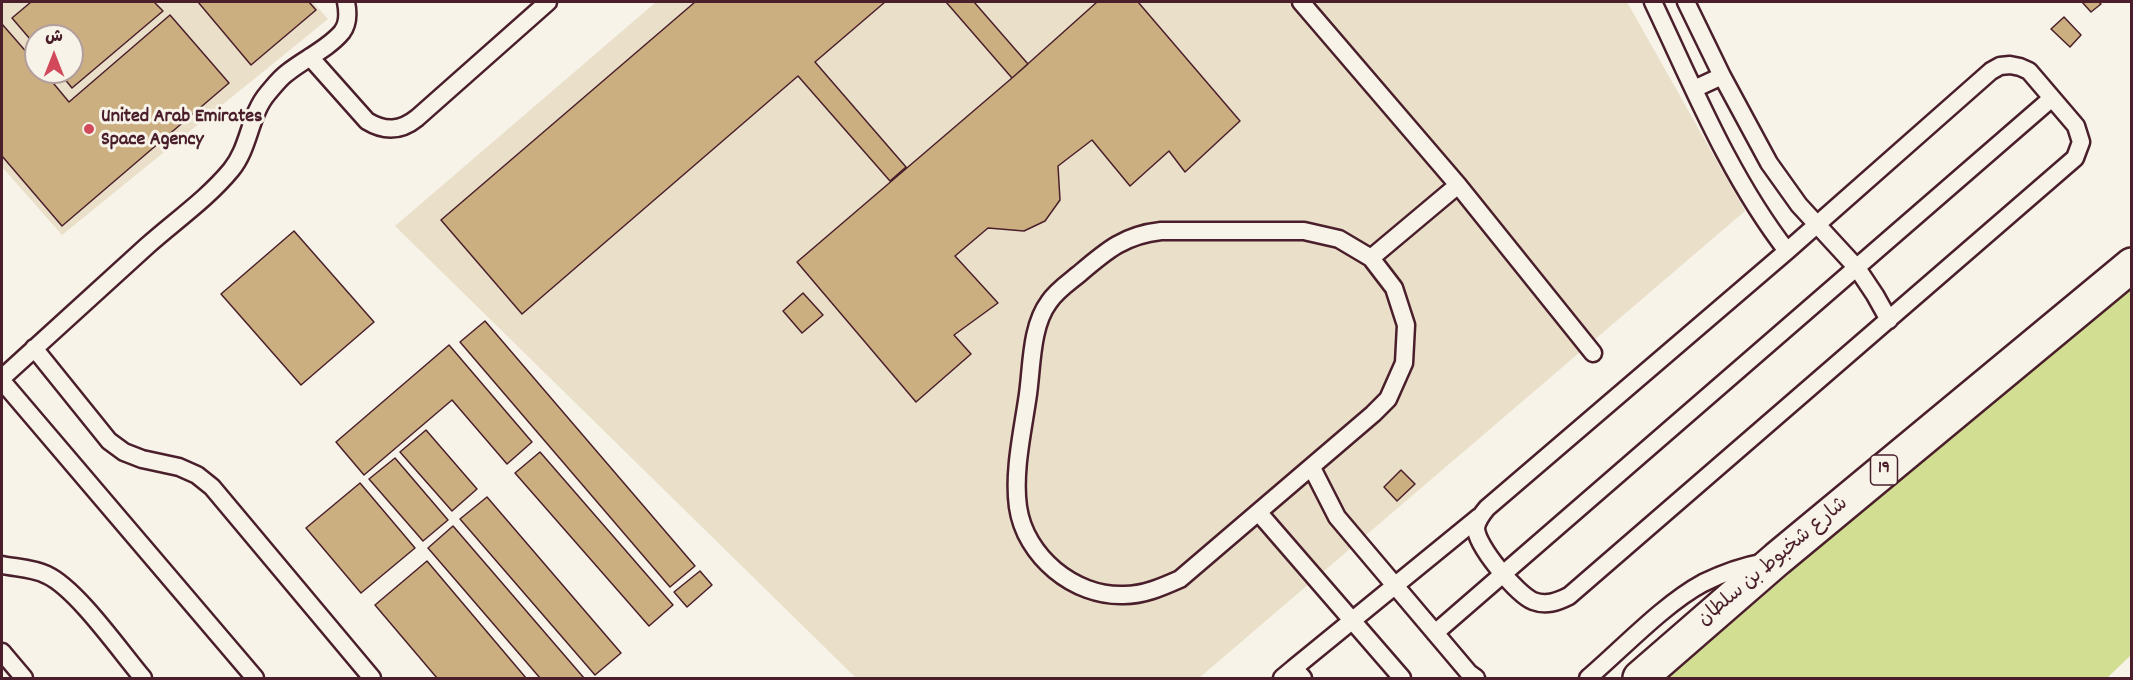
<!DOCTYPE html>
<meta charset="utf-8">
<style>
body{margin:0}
#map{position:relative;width:2133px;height:680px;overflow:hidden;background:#f7f3e8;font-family:Dekko,"Playpen Sans Arabic",sans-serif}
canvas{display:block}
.frame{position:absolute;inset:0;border:3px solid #4a1f2b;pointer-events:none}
.north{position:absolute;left:24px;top:24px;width:60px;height:60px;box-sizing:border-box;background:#f7f3e8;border:2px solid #b29e9c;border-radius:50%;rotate:0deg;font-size:16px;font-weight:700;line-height:24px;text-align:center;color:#4a1f2b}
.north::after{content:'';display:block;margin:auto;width:21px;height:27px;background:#d1495b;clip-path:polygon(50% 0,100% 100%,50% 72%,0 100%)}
</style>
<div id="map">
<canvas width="2133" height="680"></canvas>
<div class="frame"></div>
<div class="north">ش</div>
</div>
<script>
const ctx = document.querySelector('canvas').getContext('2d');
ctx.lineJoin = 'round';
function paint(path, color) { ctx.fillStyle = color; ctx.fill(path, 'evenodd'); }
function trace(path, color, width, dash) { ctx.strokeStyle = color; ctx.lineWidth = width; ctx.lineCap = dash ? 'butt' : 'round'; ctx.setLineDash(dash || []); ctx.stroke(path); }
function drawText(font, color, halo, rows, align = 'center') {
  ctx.font = font + ' Dekko,"Playpen Sans Arabic",sans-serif'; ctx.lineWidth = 6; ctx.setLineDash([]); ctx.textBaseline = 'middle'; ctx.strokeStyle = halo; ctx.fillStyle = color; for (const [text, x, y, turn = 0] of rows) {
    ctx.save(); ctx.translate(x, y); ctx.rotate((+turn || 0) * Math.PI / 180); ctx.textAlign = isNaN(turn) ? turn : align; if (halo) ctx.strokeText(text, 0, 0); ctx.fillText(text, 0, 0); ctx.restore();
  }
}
paint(new Path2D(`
 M 2,2 L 313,2 L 328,19 L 62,235 L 2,167 ZM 36,36 L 72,36 L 72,72 L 36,72 Z
 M 656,2 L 1627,2 L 1745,211 L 1199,678 L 856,678 L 395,226 Z`), '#eadfc9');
paint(new Path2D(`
 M 2131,279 L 2131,655 L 2107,678 L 1668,678 Z`), '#d2de91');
const building = new Path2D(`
 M 31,2 L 154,2 L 163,11 L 72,88 L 59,72 L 72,72 L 72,36 L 36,36 L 36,46 L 12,18 Z
 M 198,2 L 309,2 L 316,10 L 251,65 Z
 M 695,2 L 885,2 L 815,62 L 906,167 L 890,181 L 798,76 L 522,314 L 441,220 Z
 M 946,2 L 974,2 L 1028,64 L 1012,78 Z
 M 1097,2 L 1138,2 L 1240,121 L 1185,172 L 1169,151 L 1130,186 L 1092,140 L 1058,166 L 1060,200 L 1045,221 L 1024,231 L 988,228 L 955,256 L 998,303 L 954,335 L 971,354 L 916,402 L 797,262 L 1012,78 Z
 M 2082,2 L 2099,2 L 2101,4 L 2091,12 Z
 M 170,15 L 229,83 L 62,226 L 2,156 L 2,24 L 36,63 L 36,72 L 44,72 L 69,102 Z
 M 2064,17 L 2081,35 L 2070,47 L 2051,29 Z
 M 294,231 L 374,322 L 301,385 L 221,294 Z
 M 803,293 L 823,315 L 802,333 L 783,311 Z
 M 485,321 L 695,566 L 670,587 L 460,342 Z
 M 449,345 L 532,442 L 507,464 L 452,400 L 364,475 L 336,442 Z
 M 426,430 L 477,489 L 452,511 L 400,452 Z
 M 540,452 L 673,605 L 649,626 L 515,473 Z
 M 395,458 L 448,520 L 423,541 L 369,479 Z
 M 1401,470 L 1415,484 L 1397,501 L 1384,487 Z
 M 360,483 L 415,548 L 361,593 L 306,528 Z
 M 487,497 L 621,653 L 595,675 L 460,519 Z
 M 453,526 L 584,678 L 540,678 L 428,548 Z
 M 427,561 L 526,678 L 437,678 L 375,605 Z
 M 700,571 L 712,585 L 687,607 L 674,592 Z`);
paint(building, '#ccaf81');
trace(building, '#4a1f2b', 1.5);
const service = new Path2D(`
 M 1301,2 L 1458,185 L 1593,353
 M 1653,2 C 1693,86 1729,176 1787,251
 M 1686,2 L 1722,76 L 1769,163 L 1799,205 L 1857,268 L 1875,295 L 1889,320
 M 310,57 L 367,121 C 385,132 401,131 417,118 L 548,2
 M 2010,65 L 2020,67 L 2029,71 L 2076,126 L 2081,142 L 2075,158 L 1569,596 C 1557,602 1546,606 1533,601 C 1517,594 1476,546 1476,528 C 1477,520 1482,514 1487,508 L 1787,251 L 1991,71 L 2000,66 Z
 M 1694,89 L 1722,76
 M 1161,231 L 1304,231 L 1339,239 L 1371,258 L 1394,288 L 1406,325 L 1404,363 L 1388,399 L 1373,414 L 1180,579 C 1162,587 1144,595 1124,595 C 1074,597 1025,556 1018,507 C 1013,471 1023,430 1028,394 C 1032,365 1031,326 1049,302 C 1056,291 1068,283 1079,274 C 1106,251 1124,235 1161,231 Z
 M 1371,258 L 1458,185
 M 34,348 L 109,441 L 124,452 L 142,459 L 179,467 L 197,475 L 212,487 L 372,678
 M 2,378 C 50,334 98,290 147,246 C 175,221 207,199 231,170 C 250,147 249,115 268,93 C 274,86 280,78 287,73 C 304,59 328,49 342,32 C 349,23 348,12 346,2
 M 2,381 L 255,678
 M 1312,468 L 1337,517 L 1469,673 L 1476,678
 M 1259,513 L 1402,678
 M 2,565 C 17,568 33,568 47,575 C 77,589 120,651 143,678
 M 1435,633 L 2052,98
 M 2,652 L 24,678
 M 1294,668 L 1479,517
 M 1282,678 L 1294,668 L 1303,678
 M 1588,678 C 1622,649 1664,604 1703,583 C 1723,573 1743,566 1765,562`);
const primary = new Path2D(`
 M 1640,678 L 1777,559 L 2132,265`);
trace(service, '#4a1f2b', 21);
trace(primary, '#4a1f2b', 38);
trace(service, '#f7f3e8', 16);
trace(primary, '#f7f3e8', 33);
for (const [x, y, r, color] of [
 [89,129,6,"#d1495b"]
]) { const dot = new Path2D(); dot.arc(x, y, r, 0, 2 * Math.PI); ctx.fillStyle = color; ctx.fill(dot); trace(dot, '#f7f3e8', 2); }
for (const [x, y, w] of [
 [1884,470,27]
]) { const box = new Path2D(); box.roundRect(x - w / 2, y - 15, w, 30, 4.5); ctx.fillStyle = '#f7f3e8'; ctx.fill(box); trace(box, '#4a1f2b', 1.5); }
drawText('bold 18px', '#4a1f2b', null, [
 ["19",1884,470]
]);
drawText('bold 20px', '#4a1f2b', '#f7f3e8', [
 ["United Arab Emirates",101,118],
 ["Space Agency",101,141]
], 'left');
drawText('20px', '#4a1f2b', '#f7f3e8', [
 ["شارع شخبوط بن سلطان",1774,563,-40]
]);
</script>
